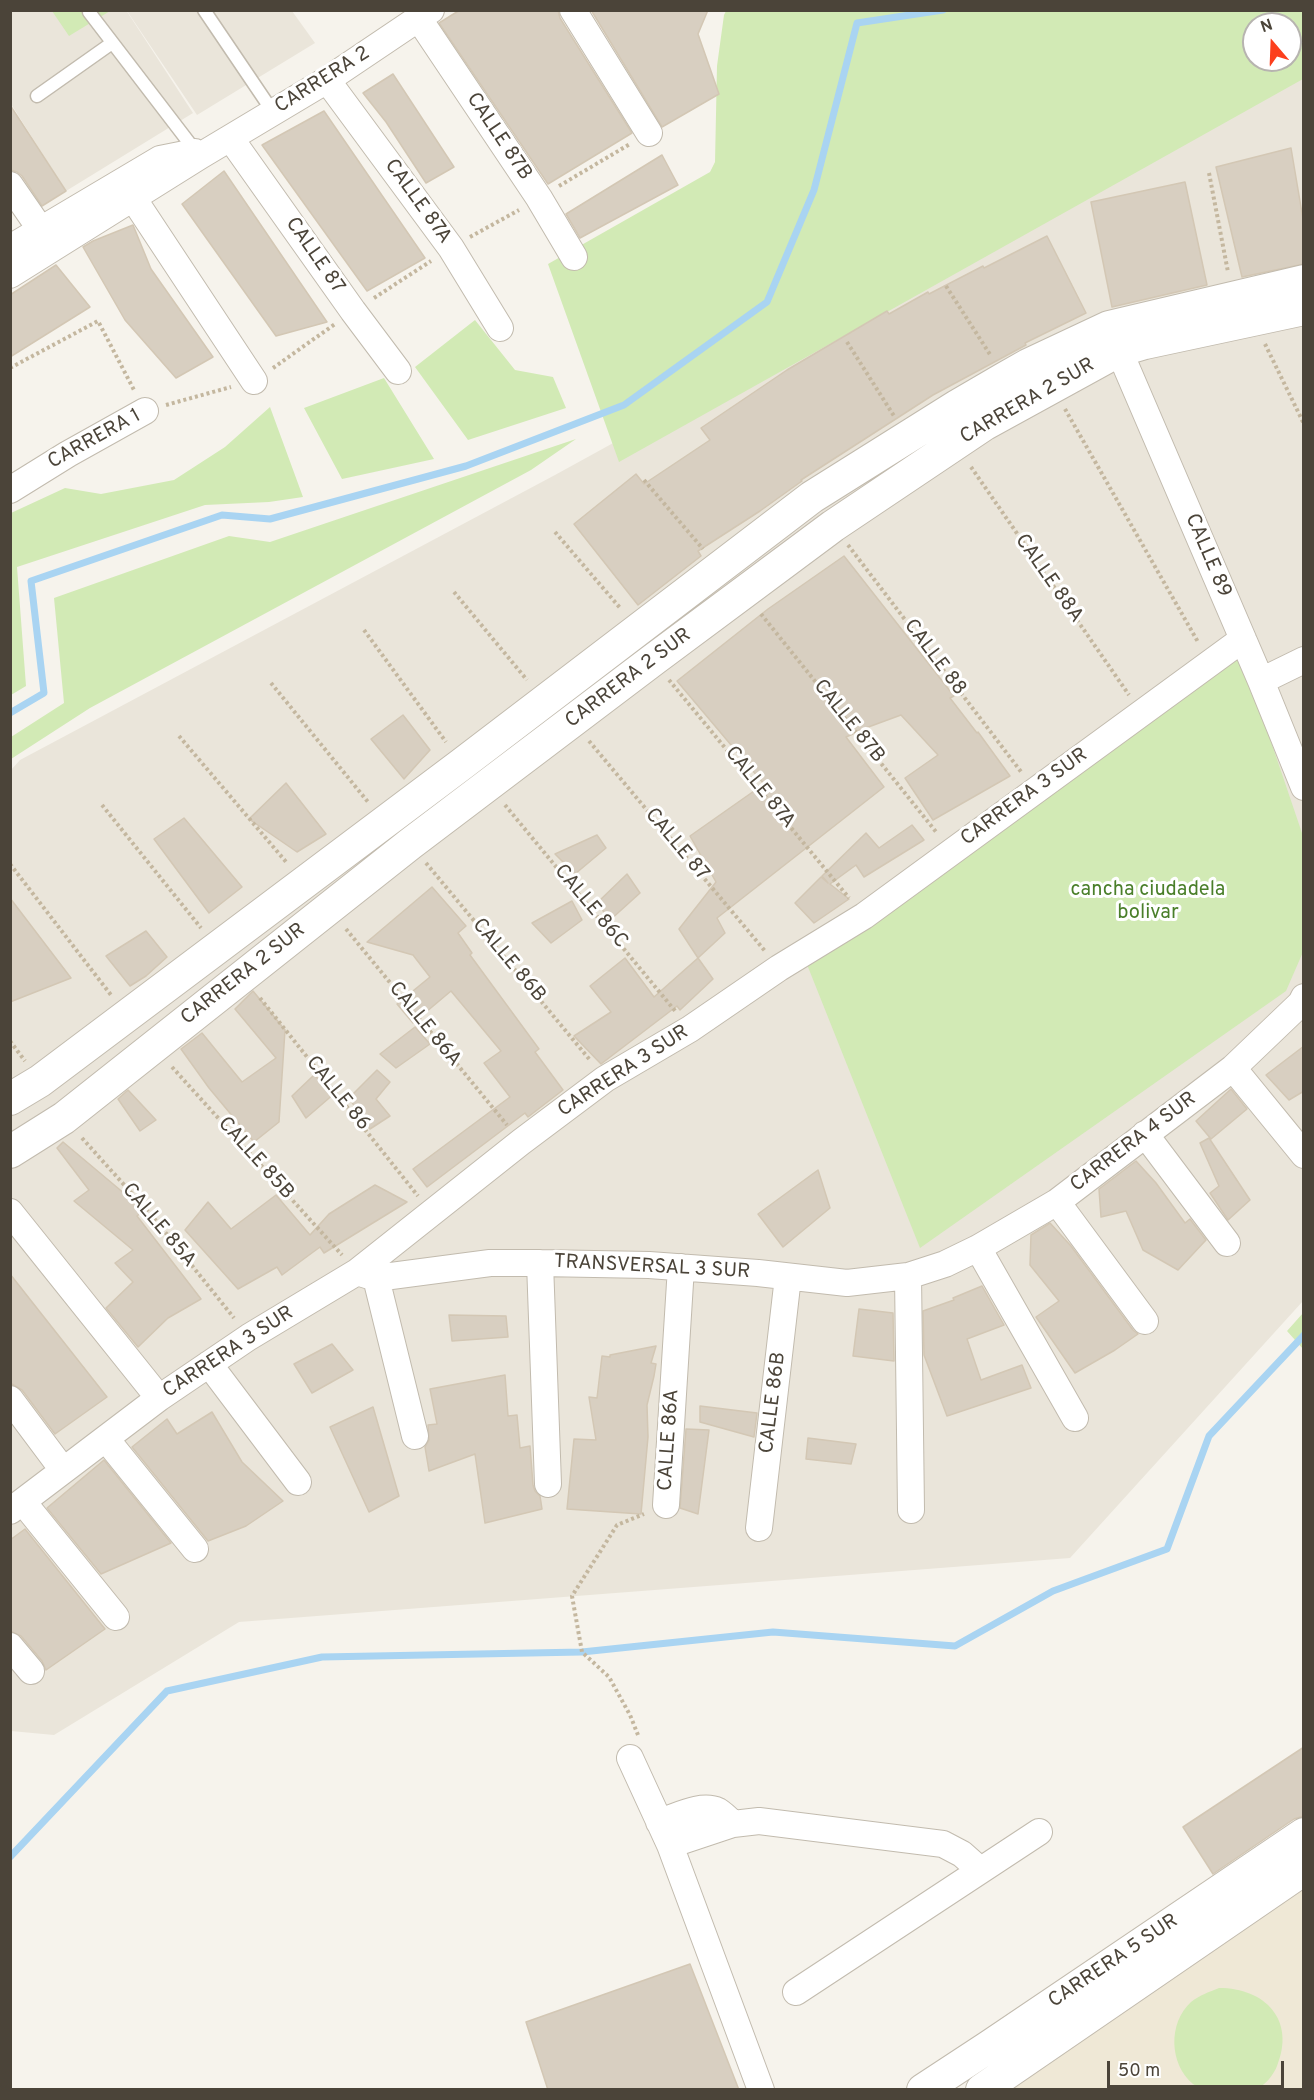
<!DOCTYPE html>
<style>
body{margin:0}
#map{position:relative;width:1314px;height:2100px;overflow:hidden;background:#f6f3ec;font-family:Overpass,sans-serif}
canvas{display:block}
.frame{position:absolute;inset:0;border:12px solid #4b4439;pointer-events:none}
.north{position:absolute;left:1242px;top:12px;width:60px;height:60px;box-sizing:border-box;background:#fff;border:2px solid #b7b4b0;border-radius:50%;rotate:341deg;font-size:16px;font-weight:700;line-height:24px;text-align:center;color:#4b4439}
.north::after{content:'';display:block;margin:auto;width:21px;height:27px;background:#fc3f1d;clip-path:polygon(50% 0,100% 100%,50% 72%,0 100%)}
.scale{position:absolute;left:1107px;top:2061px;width:177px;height:27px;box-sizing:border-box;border:3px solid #4b4439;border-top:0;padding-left:8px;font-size:18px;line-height:21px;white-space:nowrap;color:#4b4439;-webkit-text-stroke:4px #fff;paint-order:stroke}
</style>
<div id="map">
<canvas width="1314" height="2100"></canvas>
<div class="frame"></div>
<div class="north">N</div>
<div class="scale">50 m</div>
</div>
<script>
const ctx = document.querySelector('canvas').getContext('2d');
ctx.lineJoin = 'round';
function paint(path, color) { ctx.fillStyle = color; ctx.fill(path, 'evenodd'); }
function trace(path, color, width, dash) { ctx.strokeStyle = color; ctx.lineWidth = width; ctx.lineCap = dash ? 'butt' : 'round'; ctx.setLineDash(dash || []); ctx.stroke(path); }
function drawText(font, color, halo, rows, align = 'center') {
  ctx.font = font + ' Overpass,sans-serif'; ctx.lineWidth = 6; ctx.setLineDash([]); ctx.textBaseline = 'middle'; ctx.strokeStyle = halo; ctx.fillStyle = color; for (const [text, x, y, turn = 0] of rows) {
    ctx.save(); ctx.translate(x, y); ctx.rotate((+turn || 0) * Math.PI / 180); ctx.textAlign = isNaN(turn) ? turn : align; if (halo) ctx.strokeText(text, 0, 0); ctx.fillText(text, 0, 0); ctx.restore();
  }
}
paint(new Path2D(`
 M 126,10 L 193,113 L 66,191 L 11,104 L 11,11 Z
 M 127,11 L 292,11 L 315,43 L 197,115 Z
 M 1303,64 L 1303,1301 L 1070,1558 L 239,1622 L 54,1735 L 11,1731 L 11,770 L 20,760 L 555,475 Z`), '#eae5da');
paint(new Path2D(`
 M 1303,1885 L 1303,2089 L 1012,2090 L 1009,2084 Z`), '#efe8d6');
paint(new Path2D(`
 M 52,11 L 110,11 L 69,36 Z
 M 726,11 L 1303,11 L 1303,79 L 619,462 L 548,264 L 710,172 L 715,162 L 717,66 L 724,15 ZM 1254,24 L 1290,24 L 1290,60 L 1254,60 Z
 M 475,320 L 515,370 L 553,377 L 566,408 L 468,440 L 415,367 Z
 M 384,378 L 434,459 L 342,479 L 304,408 Z
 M 270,407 L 303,497 L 269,502 L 205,505 L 17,567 L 26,686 L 11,695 L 11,513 L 65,488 L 101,494 L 174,480 L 225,447 Z
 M 576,439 L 531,470 L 90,708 L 11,759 L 11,737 L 64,703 L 54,598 L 229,536 L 270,542 Z
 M 1240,650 L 1303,836 L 1303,952 L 1286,991 L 920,1248 L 806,962 Z
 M 1303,1313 L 1303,1349 L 1287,1331 Z
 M 1219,1988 C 1265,1988 1296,2020 1277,2066 C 1274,2074 1265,2086 1256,2089 C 1245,2093 1202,2091 1193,2084 C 1169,2064 1168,2023 1191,2002 C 1200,1995 1209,1992 1219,1988 Z`), '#d2eab5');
trace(new Path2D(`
 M 10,713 L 44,693 L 31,581 L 222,515 L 270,519 L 466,466 L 624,405 L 767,302 L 814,190 L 857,23 L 943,10
 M 10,1857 L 167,1691 L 322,1657 L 582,1652 L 773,1632 L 955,1646 L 1053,1591 L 1167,1549 L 1209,1436 L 1304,1335`), '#a9d4f2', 7);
const building = new Path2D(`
 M 460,10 L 558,10 L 560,18 L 632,133 L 548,184 L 439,23 Z
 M 591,10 L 708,10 L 698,34 L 719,94 L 662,127 Z
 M 393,74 L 454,167 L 426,183 L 386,122 L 363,93 Z
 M 10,105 L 66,191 L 42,206 L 22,176 L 17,172 L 10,170 Z
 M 324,111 L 425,258 L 367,291 L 262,145 Z
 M 1291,148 L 1304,225 L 1304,264 L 1242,277 L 1216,167 Z
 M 662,155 L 678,185 L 580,238 L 566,214 Z
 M 224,171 L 327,322 L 276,336 L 182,204 Z
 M 1185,182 L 1207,285 L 1112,307 L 1091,202 Z
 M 133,225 L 151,269 L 213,357 L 176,378 L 125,320 L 83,247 L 93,241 Z
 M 1047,236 L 1086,313 L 1025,343 L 1026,345 L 933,395 L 801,480 L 802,481 L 760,511 L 698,551 L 701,556 L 638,605 L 574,524 L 636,474 L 644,484 L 710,440 L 701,428 L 787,370 L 887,311 L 889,314 L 928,292 L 929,294 L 983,266 L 984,268 Z
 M 56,265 L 90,307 L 10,357 L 10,295 Z
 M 844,556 L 954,696 L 950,698 L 977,733 L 978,732 L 1010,776 L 933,820 L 905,778 L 938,755 L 901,715 L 852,733 L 853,734 L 846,737 L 884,787 L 717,918 L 725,933 L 698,958 L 679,929 L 716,882 L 690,836 L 764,784 L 677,681 L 768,609 Z
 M 403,715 L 430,750 L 404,779 L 371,739 Z
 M 286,783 L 326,834 L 297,852 L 249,819 Z
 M 184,818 L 242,887 L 209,913 L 154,839 Z
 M 912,825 L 924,840 L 864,877 L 856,865 L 830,884 L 849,899 L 814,923 L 795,903 L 821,877 L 828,883 L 822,876 L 866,833 L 879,848 Z
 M 597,835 L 606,848 L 575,874 L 555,854 Z
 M 627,874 L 640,893 L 609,921 L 598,902 Z
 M 432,887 L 466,926 L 458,933 L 472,953 L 470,955 L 539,1049 L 535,1052 L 563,1090 L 528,1117 L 525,1113 L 427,1187 L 413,1169 L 510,1097 L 484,1063 L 501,1051 L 451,991 L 413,1023 L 397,1004 L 430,977 L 413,955 L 367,942 Z
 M 10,898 L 71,978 L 10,1002 Z
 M 572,901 L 582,920 L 551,943 L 532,923 Z
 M 146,931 L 167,957 L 146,976 L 130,986 L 106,956 Z
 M 625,958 L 654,997 L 698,958 L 713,979 L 680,1010 L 677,1006 L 601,1064 L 574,1036 L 611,1012 L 590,986 Z
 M 253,991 L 285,1030 L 279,1122 L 254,1142 L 209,1088 L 181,1049 L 202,1033 L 242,1082 L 276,1058 L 235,1009 Z
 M 415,1027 L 430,1044 L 396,1068 L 380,1054 Z
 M 1304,1046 L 1304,1091 L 1289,1100 L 1266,1075 Z
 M 377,1070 L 390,1082 L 376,1099 L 390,1116 L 370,1129 L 349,1098 Z
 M 314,1075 L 335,1093 L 306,1118 L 292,1096 Z
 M 1231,1089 L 1247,1109 L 1211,1139 L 1196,1121 Z
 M 128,1090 L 156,1120 L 140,1131 L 118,1099 Z
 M 1209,1138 L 1250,1200 L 1228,1220 L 1210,1193 L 1219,1186 L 1200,1143 Z
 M 63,1142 L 144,1210 L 137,1216 L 201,1299 L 168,1318 L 138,1347 L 106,1308 L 133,1282 L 115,1263 L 133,1250 L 74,1201 L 89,1190 L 57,1148 Z
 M 1136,1161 L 1156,1183 L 1185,1223 L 1190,1219 L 1206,1240 L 1178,1270 L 1143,1250 L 1126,1211 L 1101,1217 L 1099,1189 Z
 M 818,1170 L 830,1208 L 783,1247 L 758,1214 Z
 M 375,1185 L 407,1202 L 324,1253 L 320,1247 L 282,1275 L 277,1267 L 238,1289 L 185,1230 L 208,1202 L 231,1229 L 276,1195 L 310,1235 L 329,1214 Z
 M 1050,1223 L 1071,1246 L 1133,1330 L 1138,1334 L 1115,1350 L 1075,1373 L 1036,1317 L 1059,1301 L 1030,1265 L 1031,1235 Z
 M 10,1274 L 107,1397 L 55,1434 L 22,1390 L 10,1383 Z
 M 982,1286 L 1004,1325 L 967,1339 L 981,1380 L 1022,1365 L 1031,1388 L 947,1416 L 924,1355 L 923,1311 L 954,1300 L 953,1298 Z
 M 859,1309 L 893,1313 L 894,1361 L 853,1356 Z
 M 449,1315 L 506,1316 L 508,1337 L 452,1341 Z
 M 332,1344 L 353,1370 L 312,1393 L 294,1364 Z
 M 656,1346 L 651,1363 L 656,1364 L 654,1376 L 647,1405 L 648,1437 L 641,1514 L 567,1509 L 574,1439 L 596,1440 L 589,1397 L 597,1398 L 602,1356 L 610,1357 L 610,1355 Z
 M 505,1375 L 508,1416 L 517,1415 L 520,1448 L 530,1446 L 533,1485 L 535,1491 L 540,1496 L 542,1509 L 485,1523 L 475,1454 L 429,1471 L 425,1447 L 429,1440 L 428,1425 L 437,1424 L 430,1389 Z
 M 700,1406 L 757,1413 L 754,1437 L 700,1422 Z
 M 373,1407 L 399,1496 L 369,1512 L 330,1427 Z
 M 212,1412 L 242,1462 L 283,1501 L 246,1526 L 208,1541 L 132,1447 L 167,1419 L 177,1434 Z
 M 686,1429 L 709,1430 L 698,1514 L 680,1508 Z
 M 808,1438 L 856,1444 L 851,1464 L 806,1459 Z
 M 104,1460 L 171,1543 L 101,1574 L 47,1508 Z
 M 25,1529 L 105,1629 L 46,1670 L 42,1661 L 21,1636 L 10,1631 L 10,1540 Z
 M 1304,1747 L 1304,1816 L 1294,1819 L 1213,1874 L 1183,1827 Z
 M 690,1964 L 739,2090 L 548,2090 L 526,2022 Z`);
paint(building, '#d8cfc1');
trace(building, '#d3c7b4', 1.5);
const service = new Path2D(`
 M 204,10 L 273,112
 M 89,12 L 197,153
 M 37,96 L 112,43`);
const minor = new Path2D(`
 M 573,10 L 649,133
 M 419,19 L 539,198 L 574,257
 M 327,80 L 451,248 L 500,328
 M 231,139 L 353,311 L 398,371
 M 10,185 L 41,230
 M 133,198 L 254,381
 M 10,248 L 160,159 L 195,152
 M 10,275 L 200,156 L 327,80 L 431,10
 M 1112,334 L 1261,681 L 1304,787
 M 10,490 L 68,454 L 145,411
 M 1261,681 L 1304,660
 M 1233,1068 L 1304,1155
 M 1145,1134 L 1227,1243
 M 1057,1202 L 1145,1321
 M 10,1212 L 159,1398
 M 978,1248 L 1075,1418
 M 540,1263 L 548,1484
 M 357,1272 L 376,1278 L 490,1263 L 540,1263 L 649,1265 L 758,1273 L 847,1283 L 908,1276 L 945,1264 L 978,1248 L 1057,1202 L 1233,1068 L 1301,1003 L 1304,997
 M 908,1276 L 911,1510
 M 376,1278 L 415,1436
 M 209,1364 L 298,1482
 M 10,1399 L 63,1470
 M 106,1439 L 195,1549
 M 23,1502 L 116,1617
 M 666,1505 L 681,1267
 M 10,1511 L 159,1398 L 249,1337 L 357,1272 L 521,1142 L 605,1079 L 690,1029 L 779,968 L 864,916 L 1243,639
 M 759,1528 L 788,1277
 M 10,1646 L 31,1671
 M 630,1758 L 670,1845 L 761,2090
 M 659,1822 C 676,1817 701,1803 718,1811 C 723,1814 728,1819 733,1824
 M 670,1845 L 733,1824 L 759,1821 L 943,1844 L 962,1854 L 980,1870
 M 796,1992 L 1039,1832`);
const tertiary = new Path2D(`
 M 10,1099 L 40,1081 L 462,764 L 812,497 L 957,406 L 1005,378 L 1028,365 L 1109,327 L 1304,281
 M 10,1152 L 64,1118 L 410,844 L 653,660 L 833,526 L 985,424 L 1118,351 L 1145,343 L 1304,309
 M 923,2090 L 990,2046 L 1304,1834
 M 982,2090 L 1304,1869`);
trace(service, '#c2bbae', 15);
trace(minor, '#c2bbae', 28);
trace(tertiary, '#c2bbae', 34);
trace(new Path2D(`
 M 1209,173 L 1228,272
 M 559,186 L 630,144
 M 470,237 L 519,210
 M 946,286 L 991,356
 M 374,298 L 431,261
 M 847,342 L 894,416
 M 1265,344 L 1304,424
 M 10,368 L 98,321 L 134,390
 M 273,368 L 335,324
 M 166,405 L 231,387
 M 1065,409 L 1198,642
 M 971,467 L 1129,695
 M 644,480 L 703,549
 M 555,532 L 621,609
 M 848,545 L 1022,773
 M 454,592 L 527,680
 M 761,614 L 937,833
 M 364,630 L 446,742
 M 669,680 L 849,898
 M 271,683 L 368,802
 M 179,736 L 287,863
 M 589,741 L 765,951
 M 102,805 L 201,928
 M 505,805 L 676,1012
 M 426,863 L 590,1060
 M 10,864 L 111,995
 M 346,929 L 507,1125
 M 260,998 L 418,1196
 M 10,1041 L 25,1061
 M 172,1067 L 342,1255
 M 82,1138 L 153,1217 L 234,1318
 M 638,1735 L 630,1715 L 609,1677 L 582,1652 L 572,1596 L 617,1525 L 644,1514`), '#c4b79f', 4, [3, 3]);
trace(service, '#fff', 12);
trace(minor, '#fff', 26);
trace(tertiary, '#fff', 32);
drawText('20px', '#4b4439', '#fff', [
 ["CARRERA 2",323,81,-32],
 ["CALLE 87B",498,137,56],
 ["CALLE 87A",417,202,54],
 ["CALLE 87",314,256,55],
 ["CARRERA 2 SUR",1028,402,-30],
 ["CARRERA 1",95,440,-29],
 ["CALLE 89",1207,556,67],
 ["CALLE 88A",1048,579,55],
 ["CALLE 88",934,658,53],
 ["CARRERA 2 SUR",629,679,-37],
 ["CALLE 87B",848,722,51],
 ["CALLE 87A",759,788,51],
 ["CARRERA 3 SUR",1025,798,-36],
 ["CALLE 87",676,845,50],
 ["CALLE 86C",590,907,50],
 ["CALLE 86B",508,961,50],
 ["CARRERA 2 SUR",244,975,-38],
 ["CALLE 86A",424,1025,51],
 ["CARRERA 3 SUR",624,1072,-33],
 ["CALLE 86",337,1094,51],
 ["CARRERA 4 SUR",1134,1143,-37],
 ["CALLE 85B",255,1159,48],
 ["CALLE 85A",158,1226,50],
 ["TRANSVERSAL 3 SUR",652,1268,3],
 ["CARRERA 3 SUR",229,1353,-33],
 ["CALLE 86B",774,1403,-83],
 ["CALLE 86A",670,1440,-86],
 ["CARRERA 5 SUR",1114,1962,-34]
]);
drawText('20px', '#4a7f2a', '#fff', [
 ["cancha ciudadela",1148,891],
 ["bolivar",1148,914]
]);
</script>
